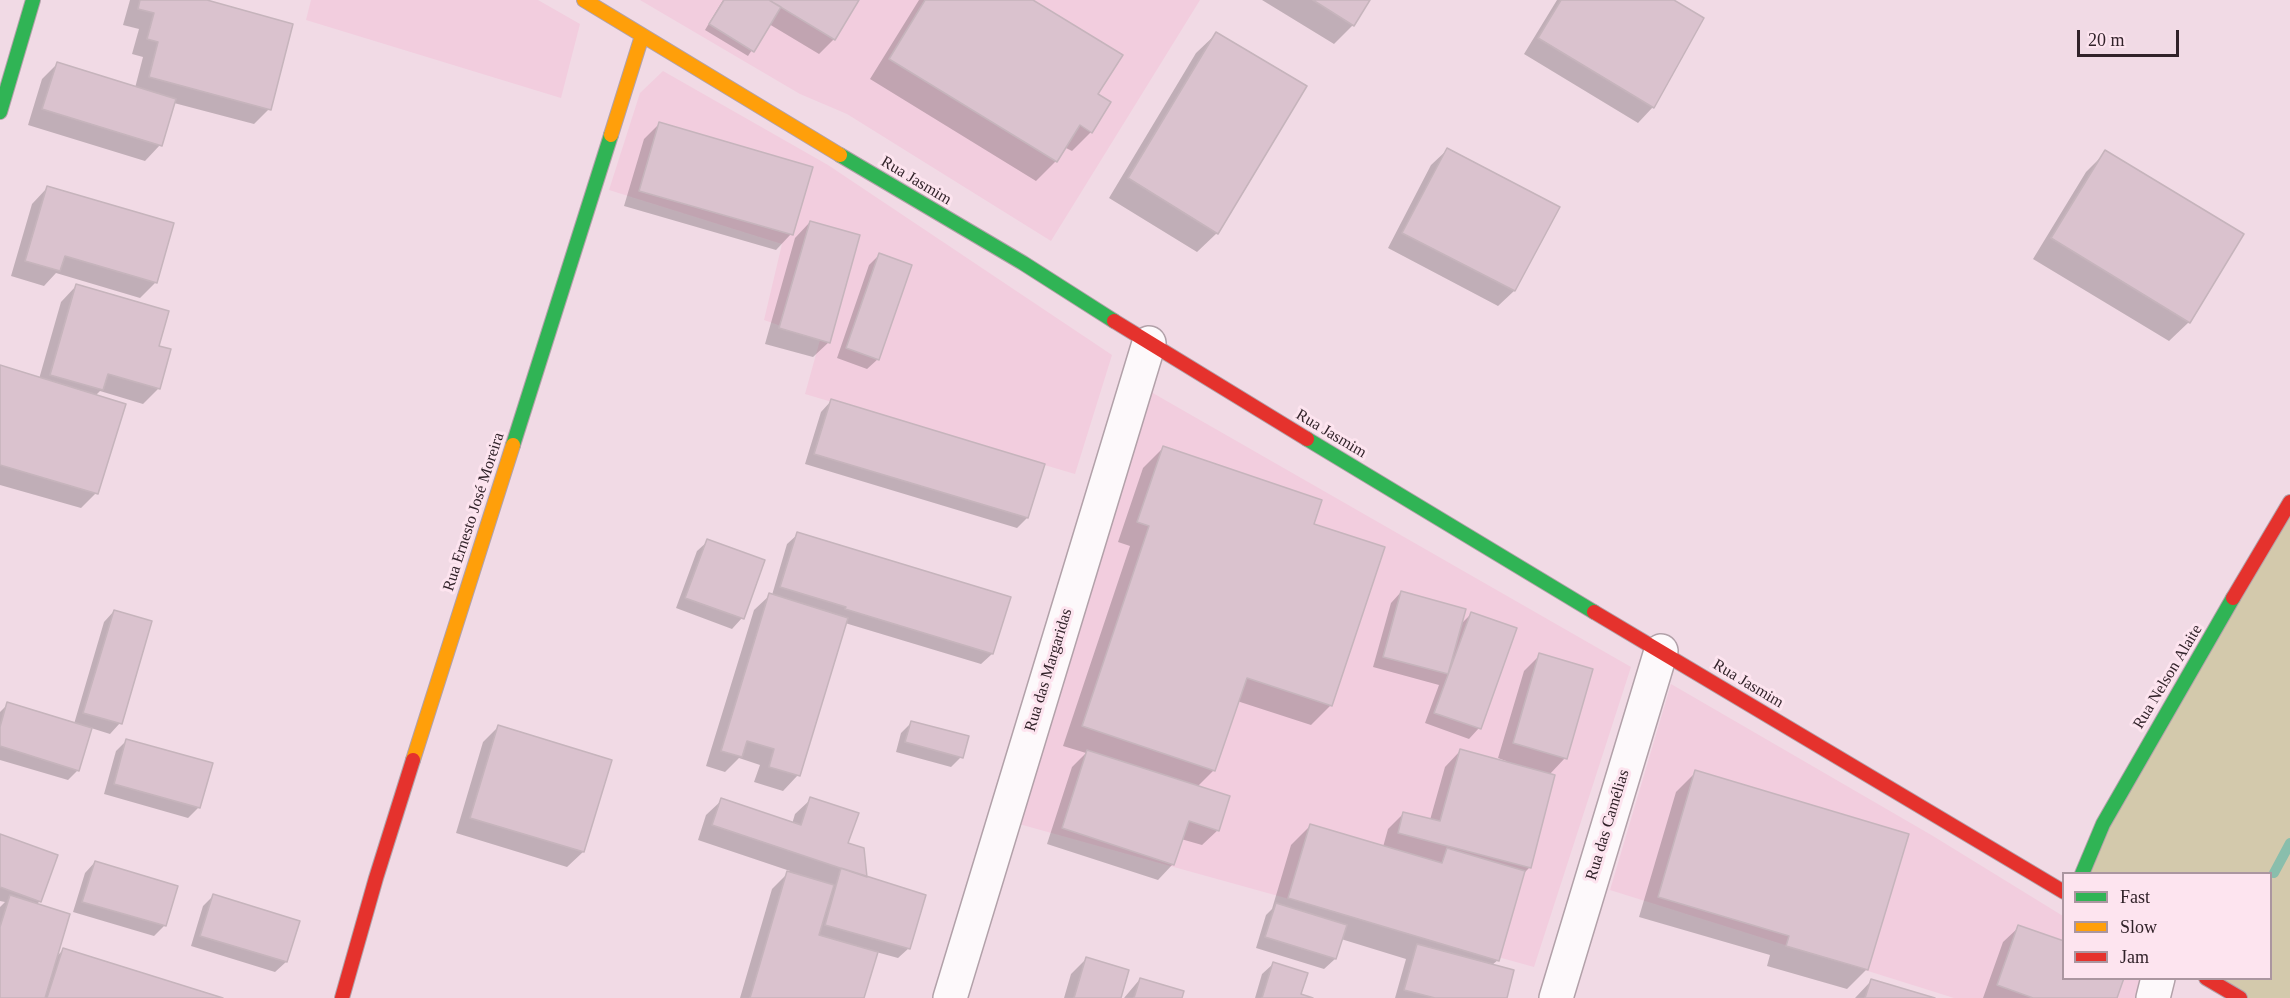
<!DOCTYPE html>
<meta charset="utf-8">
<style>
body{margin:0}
#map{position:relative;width:2290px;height:998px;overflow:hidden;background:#f1dae5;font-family:Georgia,serif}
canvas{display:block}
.legend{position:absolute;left:2062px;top:872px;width:210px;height:108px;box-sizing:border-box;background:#fde4ef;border:2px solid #ab96a0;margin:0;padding:8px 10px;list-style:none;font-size:18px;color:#312229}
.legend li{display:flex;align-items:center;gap:12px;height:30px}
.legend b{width:30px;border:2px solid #ab96a0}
.scale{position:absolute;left:2077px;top:30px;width:102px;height:27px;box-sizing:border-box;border:3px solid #312229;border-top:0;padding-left:8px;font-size:18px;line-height:21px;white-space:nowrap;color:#312229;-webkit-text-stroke:4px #fde4ef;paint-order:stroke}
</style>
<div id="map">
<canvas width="2290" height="998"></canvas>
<ul class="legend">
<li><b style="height:8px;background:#30b455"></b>Fast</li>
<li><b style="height:8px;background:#ff9f0a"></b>Slow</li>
<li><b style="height:8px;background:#e5322d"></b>Jam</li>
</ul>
<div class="scale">20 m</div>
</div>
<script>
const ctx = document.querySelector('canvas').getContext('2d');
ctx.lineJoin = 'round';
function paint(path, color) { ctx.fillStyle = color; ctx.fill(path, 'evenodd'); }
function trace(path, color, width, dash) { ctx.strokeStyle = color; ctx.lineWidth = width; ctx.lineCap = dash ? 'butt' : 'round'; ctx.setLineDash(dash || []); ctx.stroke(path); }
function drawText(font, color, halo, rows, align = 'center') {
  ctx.font = font + ' Georgia,serif'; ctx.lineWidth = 6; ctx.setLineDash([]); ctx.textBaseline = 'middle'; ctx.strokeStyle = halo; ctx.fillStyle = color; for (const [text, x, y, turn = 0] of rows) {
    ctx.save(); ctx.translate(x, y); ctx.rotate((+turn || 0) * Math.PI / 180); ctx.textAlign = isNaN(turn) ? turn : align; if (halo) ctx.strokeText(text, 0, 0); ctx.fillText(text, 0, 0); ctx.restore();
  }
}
paint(new Path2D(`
 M 311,0 L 538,0 L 580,24 L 561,98 L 306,20 Z
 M 640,0 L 1200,0 L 1051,241 L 847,114 L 800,94 Z
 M 663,71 L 828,165 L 1112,355 L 1075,474 L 805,394 L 820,340 L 764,320 L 782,244 L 609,190 L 640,93 Z
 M 1151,392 L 1631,667 L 1534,967 L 1019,824 Z
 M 1671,684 L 1933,836 L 2063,916 L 2064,978 L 2146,979 L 2140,998 L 1954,998 L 1610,890 Z`), '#f2cdde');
paint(new Path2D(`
 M 2290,502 L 2290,998 L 2240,998 L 2206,979 L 2270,978 L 2270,874 L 2082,874 Z`), '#d3c9ac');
paint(new Path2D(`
 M 130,0 L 205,0 L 269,109 L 254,124 L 174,103 L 160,145 L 145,161 L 28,125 L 42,79 L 57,64 L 135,88 L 143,57 L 132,54 L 139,29 L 123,25 Z
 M 723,0 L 857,0 L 834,39 L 819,54 L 769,24 L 748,56 L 705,30 Z
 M 919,0 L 1030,0 L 1096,95 L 1091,132 L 1072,151 L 1064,147 L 1056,161 L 1036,181 L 870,79 Z
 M 1262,0 L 1368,0 L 1353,25 L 1334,44 Z
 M 1557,0 L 1671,0 L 1653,107 L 1638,123 L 1524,54 Z
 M 1216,34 L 1217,233 L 1197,252 L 1109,198 L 1196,53 Z
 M 659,124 L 791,234 L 776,250 L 624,206 L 644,139 Z
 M 1447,150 L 1558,207 L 1514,291 L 1498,306 L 1388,248 L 1431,165 Z
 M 2106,152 L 2189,322 L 2169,341 L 2033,259 L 2086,172 Z
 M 47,188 L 155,283 L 140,298 L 56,273 L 44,286 L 11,276 L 32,204 Z
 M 810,222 L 829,342 L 813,357 L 765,344 L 795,238 Z
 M 879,255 L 878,359 L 867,369 L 837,358 L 869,265 Z
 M 76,286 L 159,388 L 143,404 L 100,391 L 95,396 L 96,493 L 81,508 L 0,485 L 0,366 L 39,379 L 61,302 Z
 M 831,401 L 1027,518 L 1017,528 L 805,464 L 821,412 Z
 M 1163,448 L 1313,525 L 1331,705 L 1311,725 L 1237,701 L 1214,770 L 1197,787 L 1218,830 L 1202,845 L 1181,839 L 1173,864 L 1158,880 L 1047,844 L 1072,767 L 1086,753 L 1063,746 L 1130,546 L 1118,542 L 1143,468 Z
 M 798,534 L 1009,598 L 992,654 L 981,664 L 845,623 L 798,775 L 783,791 L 754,782 L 760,765 L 739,758 L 725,772 L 706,766 L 754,610 L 770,595 L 772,595 L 787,544 Z
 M 708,541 L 742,618 L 732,629 L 676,608 L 697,551 Z
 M 1401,592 L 1460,625 L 1471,614 L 1479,728 L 1469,739 L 1425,723 L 1439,685 L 1373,667 L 1391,603 Z
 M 114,611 L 120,723 L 110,734 L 91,728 L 78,770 L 68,780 L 0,760 L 0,712 L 8,704 L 74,724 L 104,622 Z
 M 1540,655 L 1565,758 L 1549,775 L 1554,776 L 1529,868 L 1523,874 L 1498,960 L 1492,965 L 1505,998 L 1395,998 L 1406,959 L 1341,939 L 1335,959 L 1324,969 L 1256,948 L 1266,915 L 1272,909 L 1291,845 L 1311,825 L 1383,847 L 1388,829 L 1404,813 L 1430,820 L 1445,767 L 1460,751 L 1505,763 L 1506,761 L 1498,758 L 1524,671 Z
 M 912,722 L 961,757 L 951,767 L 896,752 L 901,733 Z
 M 498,727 L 583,852 L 567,867 L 456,833 L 483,742 Z
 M 127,740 L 199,807 L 188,818 L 104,794 L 116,751 Z
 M 1696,772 L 1867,969 L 1847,989 L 1767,966 L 1770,955 L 1639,917 L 1676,792 Z
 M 811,799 L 846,844 L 909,948 L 898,958 L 876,952 L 863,998 L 740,998 L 772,889 L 790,871 L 698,840 L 706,815 L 722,800 L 792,824 L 795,814 Z
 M 0,836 L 40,901 L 36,905 L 56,957 L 63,950 L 218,998 L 0,998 L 0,907 L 5,902 L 0,901 Z
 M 95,862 L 176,887 L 164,926 L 154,936 L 73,912 L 85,873 Z
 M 213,896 L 286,962 L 275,972 L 191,946 L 203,906 Z
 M 2019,927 L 2064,978 L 2115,998 L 1983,998 L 2003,942 Z
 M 1086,959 L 1120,998 L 1064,998 L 1071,974 Z
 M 1273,964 L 1299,995 L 1308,998 L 1255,998 L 1262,974 Z
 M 1140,979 L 1180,998 L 1124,998 Z
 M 1871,981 L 1930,998 L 1855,998 Z`), '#0003');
trace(new Path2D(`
 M 2274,873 L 2290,843`), '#89beac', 10);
const building = new Path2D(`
 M 140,0 L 207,0 L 293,24 L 271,110 L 149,77 L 158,42 L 147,39 L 154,13 L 138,9 Z
 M 724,0 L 769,0 L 781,7 L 754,52 L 709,24 Z
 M 769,0 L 859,0 L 835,40 Z
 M 925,0 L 1033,0 L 1123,55 L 1098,94 L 1111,102 L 1092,133 L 1080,125 L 1057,162 L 889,59 Z
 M 1313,0 L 1370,0 L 1354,26 Z
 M 1561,0 L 1674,0 L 1704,18 L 1654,108 L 1538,38 Z
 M 1216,32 L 1307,86 L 1218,234 L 1128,178 Z
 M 57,62 L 176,99 L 162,146 L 42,109 Z
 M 659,122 L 813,167 L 793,235 L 639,191 Z
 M 1447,148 L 1560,207 L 1515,291 L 1402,233 Z
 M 2105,150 L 2244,234 L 2190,323 L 2051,238 Z
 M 47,186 L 174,223 L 157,283 L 65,256 L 60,271 L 25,261 Z
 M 810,221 L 860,235 L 830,343 L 779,328 Z
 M 879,253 L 912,265 L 879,360 L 846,348 Z
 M 76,284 L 169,311 L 159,346 L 171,349 L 160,389 L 108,374 L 103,390 L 50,375 Z
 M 0,365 L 126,404 L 98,494 L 0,465 Z
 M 831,399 L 1045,464 L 1028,518 L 814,454 Z
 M 1163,446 L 1322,500 L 1314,524 L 1385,547 L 1332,706 L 1247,678 L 1215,771 L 1082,726 L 1149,526 L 1137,522 Z
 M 797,532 L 1011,597 L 993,654 L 845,609 L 846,607 L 780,587 Z
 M 707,539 L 765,560 L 744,619 L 685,598 Z
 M 1401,591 L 1466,609 L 1448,674 L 1383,657 Z
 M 769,593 L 848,618 L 800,776 L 769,767 L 774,749 L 747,741 L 742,757 L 721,751 Z
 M 114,610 L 152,621 L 122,724 L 83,713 Z
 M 1471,612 L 1517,628 L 1481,729 L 1434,713 Z
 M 1539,653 L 1593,669 L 1567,759 L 1513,743 Z
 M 7,702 L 92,728 L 79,771 L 0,746 L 0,727 Z
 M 911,721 L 969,736 L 963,758 L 905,742 Z
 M 498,725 L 612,760 L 584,852 L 470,818 Z
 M 126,739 L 213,763 L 200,808 L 114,784 Z
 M 1460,749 L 1555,775 L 1531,868 L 1398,833 L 1403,812 L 1440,821 Z
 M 1087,750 L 1230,796 L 1219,831 L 1189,821 L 1174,865 L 1062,828 Z
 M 1695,770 L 1909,834 L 1868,970 L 1786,946 L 1789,936 L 1658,897 Z
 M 810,797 L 859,813 L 848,843 L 864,848 L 867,877 L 712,825 L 721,798 L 801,825 Z
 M 1310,824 L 1442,863 L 1447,848 L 1525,871 L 1499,961 L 1288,898 Z
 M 0,834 L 58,855 L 41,902 L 0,887 Z
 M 95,861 L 178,886 L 166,926 L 82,902 Z
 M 841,868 L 926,895 L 910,949 L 825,925 Z
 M 787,871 L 834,885 L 819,935 L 878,952 L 864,998 L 750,998 Z
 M 213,894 L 300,921 L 287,962 L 200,936 Z
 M 10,895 L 70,914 L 45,998 L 0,998 L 0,927 Z
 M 1276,903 L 1347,925 L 1336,959 L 1265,937 Z
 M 2018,925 L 2064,941 L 2064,978 L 2124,978 L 2117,998 L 2033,998 L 1997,985 Z
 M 1417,944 L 1514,970 L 1507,998 L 1435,998 L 1404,990 Z
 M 63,948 L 223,998 L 47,998 Z
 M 1086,957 L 1129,970 L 1121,998 L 1074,998 Z
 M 1273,962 L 1308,973 L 1301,994 L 1313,998 L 1262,998 Z
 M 1140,978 L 1184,991 L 1182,998 L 1134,998 Z
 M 1871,979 L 1935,998 L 1865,998 Z`);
paint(building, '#dac2ce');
trace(building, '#c6b4bc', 1.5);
const street = new Path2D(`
 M 950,998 L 1149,343
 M 1556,998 L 1661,651
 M 2153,998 L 2158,978`);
const fast = new Path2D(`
 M 0,112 L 33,0
 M 840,155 L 1023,263 L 1114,321
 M 1307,439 L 1594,612
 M 513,445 L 611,135
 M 2082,874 L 2103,824 L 2233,598`);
const slow = new Path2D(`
 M 584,0 L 840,155
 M 611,135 L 642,36
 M 413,760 L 513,445`);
const jam = new Path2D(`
 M 1114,321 L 1307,439
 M 2233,598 L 2290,502
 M 1594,612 L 2064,892
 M 2206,978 L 2240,998
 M 342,998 L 376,878 L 413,760`);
trace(street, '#b2a1a9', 36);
trace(fast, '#b2a1a9', 16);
trace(slow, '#b2a1a9', 16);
trace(jam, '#b2a1a9', 16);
trace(street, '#fdf9fb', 33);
trace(fast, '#30b455', 14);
trace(slow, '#ff9f0a', 14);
trace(jam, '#e5322d', 14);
drawText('16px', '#312229', '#fde4ef', [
 ["Rua Jasmim",916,181,31],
 ["Rua Jasmim",1331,434,31],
 ["Rua Ernesto José Moreira",474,512,-72],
 ["Rua das Margaridas",1049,670,-73],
 ["Rua Nelson Alaite",2168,677,-59],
 ["Rua Jasmim",1748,684,31],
 ["Rua das Camélias",1608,825,-73]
]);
</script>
